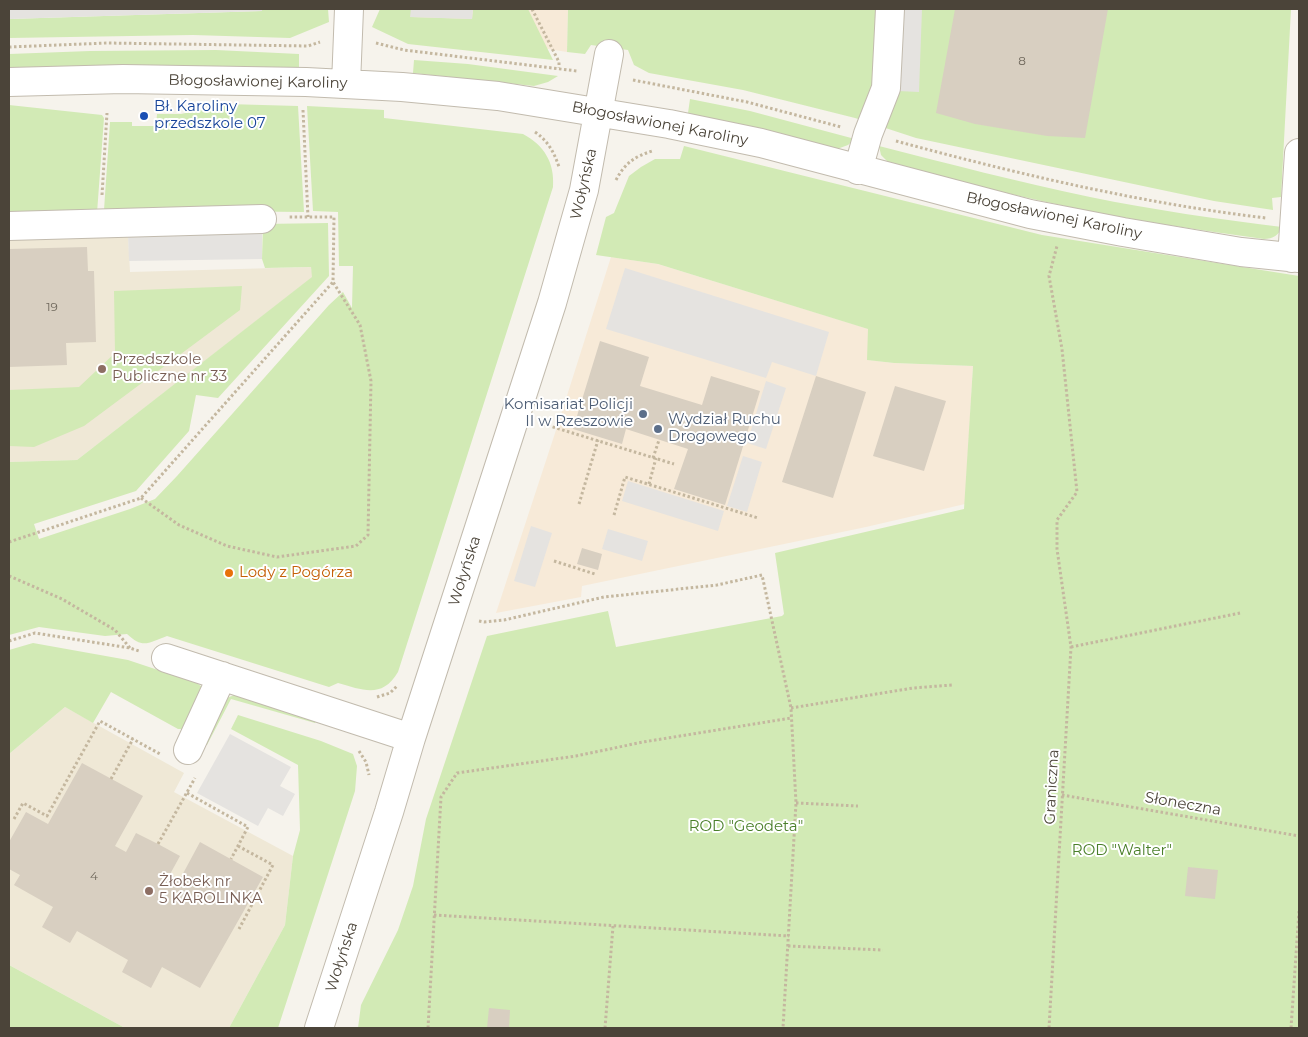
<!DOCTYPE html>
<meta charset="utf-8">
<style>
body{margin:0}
#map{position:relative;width:1308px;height:1037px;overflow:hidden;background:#f6f3ec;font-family:Montserrat,sans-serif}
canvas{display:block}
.frame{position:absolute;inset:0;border:10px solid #4b4439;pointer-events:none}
</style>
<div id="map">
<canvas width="1308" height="1037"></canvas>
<div class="frame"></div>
</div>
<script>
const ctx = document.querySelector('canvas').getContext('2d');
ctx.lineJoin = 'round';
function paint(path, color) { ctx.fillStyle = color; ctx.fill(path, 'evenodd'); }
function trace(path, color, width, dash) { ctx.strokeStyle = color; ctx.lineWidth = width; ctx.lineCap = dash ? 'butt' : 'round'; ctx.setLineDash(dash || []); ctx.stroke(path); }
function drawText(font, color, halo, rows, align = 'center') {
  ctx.font = font + ' Montserrat,sans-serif'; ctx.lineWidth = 4; ctx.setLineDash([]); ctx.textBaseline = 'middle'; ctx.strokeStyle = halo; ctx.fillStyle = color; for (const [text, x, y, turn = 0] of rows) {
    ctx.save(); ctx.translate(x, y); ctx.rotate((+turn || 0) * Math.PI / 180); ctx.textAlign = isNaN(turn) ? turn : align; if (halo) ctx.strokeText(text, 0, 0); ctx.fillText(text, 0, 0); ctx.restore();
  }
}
paint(new Path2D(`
 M 386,9 L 568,9 L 567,52 L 386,23 Z
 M 611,257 L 658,264 L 869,329 L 868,360 L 894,363 L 973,366 L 965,504 L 866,527 L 582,586 L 581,597 L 496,613 L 558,424 Z`), '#f7ead8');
paint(new Path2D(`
 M 128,234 L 130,272 L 311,267 L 313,277 L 77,460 L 9,462 L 9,236 Z
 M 65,707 L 184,773 L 174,792 L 293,856 L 285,925 L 229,1028 L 125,1028 L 9,965 L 9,754 Z`), '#efe8d6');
paint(new Path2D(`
 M 262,9 L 328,9 L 329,22 L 290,38 L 193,35 L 9,38 L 9,19 L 262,11 Z
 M 380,9 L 411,9 L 411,17 L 472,19 L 473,9 L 528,9 L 553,60 L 408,44 L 372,27 Z
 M 568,9 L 1291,9 L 1281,197 L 1272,198 L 1273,210 L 1214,201 L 916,138 L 855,118 L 743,90 L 649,73 L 634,65 L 628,50 L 591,45 L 585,54 L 567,52 Z
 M 216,50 L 299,54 L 299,67 L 9,68 L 9,54 L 90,51 Z
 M 414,60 L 468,64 L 558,76 L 548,82 L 534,86 L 413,73 Z
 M 690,99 L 750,111 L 855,139 L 848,145 L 837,149 L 688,113 Z
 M 227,104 L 298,106 L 304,212 L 104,210 L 110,122 L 132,122 L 132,126 L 156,126 L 157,114 L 181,114 Z
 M 9,105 L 102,115 L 104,118 L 97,213 L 9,215 Z
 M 307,106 L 384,110 L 384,118 L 523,134 C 544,145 555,163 553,187 L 398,672 C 382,699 363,690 338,683 L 329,687 L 167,636 C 148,643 143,649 127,634 L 105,636 L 39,627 L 9,635 L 9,462 L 77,460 L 312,277 L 311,267 L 265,268 L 262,259 L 263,224 L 328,223 L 329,276 L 218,398 L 196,395 L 189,431 L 136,491 L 34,524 L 39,539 L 130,509 L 155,499 L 177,476 L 329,305 L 343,292 L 352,308 L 353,266 L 339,266 L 338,212 L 313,211 Z
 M 684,146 L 1042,235 L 1299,276 L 1299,1028 L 358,1028 L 361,1005 L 398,930 L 413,886 L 426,819 L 487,636 L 608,611 L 616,647 L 782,616 L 784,614 L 775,553 L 964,509 L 973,366 L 894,363 L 867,360 L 868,329 L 658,264 L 596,255 L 606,217 L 614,213 L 629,176 L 641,167 L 655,159 L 680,159 Z
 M 879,146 C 949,164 1019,182 1090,197 C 1153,210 1218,219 1282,227 C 1279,235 1273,239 1264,239 C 1198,230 1131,220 1065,206 C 1006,194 947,178 888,162 L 881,155 Z
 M 242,286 L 240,310 L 84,426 L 34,447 L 9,446 L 9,390 L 79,387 L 115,353 L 114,291 Z
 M 33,643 L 128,660 L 197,683 L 202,687 L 184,729 L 178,729 L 111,692 L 93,723 L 65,707 L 9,754 L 9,650 Z
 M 234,695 L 316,721 L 315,723 L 231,699 L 207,745 L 205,742 L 227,698 Z
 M 238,715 L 321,741 L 353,754 L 357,766 L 355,791 L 278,1028 L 229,1028 L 285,925 L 293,856 L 300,830 L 298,765 L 231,729 Z
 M 9,965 L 125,1028 L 9,1028 Z`), '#d2eab5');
paint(new Path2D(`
 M 9,9 L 262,9 L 262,11 L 9,19 Z
 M 411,9 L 473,9 L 472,19 L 410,17 Z
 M 901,9 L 922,9 L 919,92 L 898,91 Z
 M 262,231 L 262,259 L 129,261 L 128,234 Z
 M 625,268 L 829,332 L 816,376 L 772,362 L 766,378 L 606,329 Z
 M 766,381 L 786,388 L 766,449 L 747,443 Z
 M 743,456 L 762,462 L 747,512 L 727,506 Z
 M 628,481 L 724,511 L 718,531 L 622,501 Z
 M 531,526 L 552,533 L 535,587 L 514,581 Z
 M 608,529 L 648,541 L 642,561 L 602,549 Z
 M 230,734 L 291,767 L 280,786 L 295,794 L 283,816 L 268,808 L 258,826 L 197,793 Z`), '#e5e3e0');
paint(new Path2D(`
 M 955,9 L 1108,9 L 1085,138 L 1047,136 L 975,124 L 936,113 Z
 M 87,247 L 88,271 L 94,271 L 96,342 L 66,343 L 67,365 L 9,367 L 9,249 Z
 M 600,341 L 649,357 L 640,386 L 702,405 L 711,376 L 760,391 L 725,505 L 674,489 L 688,449 L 626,429 L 622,444 L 573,429 Z
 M 816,376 L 866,392 L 833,498 L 782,482 Z
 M 895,386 L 946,401 L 924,471 L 873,456 Z
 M 582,548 L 602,554 L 598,570 L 577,564 Z
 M 82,763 L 143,796 L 115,846 L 126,852 L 136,833 L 158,844 L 180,856 L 169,876 L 179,881 L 200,842 L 263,877 L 200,988 L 162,967 L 151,988 L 122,972 L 128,960 L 77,931 L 70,943 L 42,927 L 53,907 L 14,885 L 20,875 L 9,869 L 9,842 L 26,812 L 48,824 Z
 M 1188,867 L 1218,870 L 1215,899 L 1185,896 Z
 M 489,1008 L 510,1010 L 509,1028 L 487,1028 Z`), '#d8cfc1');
const minor = new Path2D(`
 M 9,82 L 123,79 L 306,82 L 402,87 L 498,96 L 669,124 L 761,143 L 1030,214 L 1123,232 L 1241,252 L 1299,258
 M 346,84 L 349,9
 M 858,170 L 868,134 L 886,88 L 890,9
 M 9,226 L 262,219
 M 1292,258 L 1299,153
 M 166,658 L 411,738
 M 188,750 L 222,676
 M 319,1028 L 389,812 L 411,738 L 552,303 L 584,190 L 609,54`);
trace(minor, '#c2bbae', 30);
trace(new Path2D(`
 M 532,9 L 559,62 L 559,68
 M 376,43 L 404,50 L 577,71
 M 9,47 L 107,43 L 308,46 L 320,42
 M 633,80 L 747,102 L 841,127
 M 303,110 L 308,217
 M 535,132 C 548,141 554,152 559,167
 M 896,141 C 1018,174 1140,203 1266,218
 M 616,180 C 625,163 634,157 652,151
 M 102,195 L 107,113
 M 543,424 L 674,464
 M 653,458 L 659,440
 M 649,484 L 656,458
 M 141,498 L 179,525 L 227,546 L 277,557 L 356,546 L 368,535 L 371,381 L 360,325 L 333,282
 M 579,504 L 598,440
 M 614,515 L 625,477 L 758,518
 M 9,542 L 141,498 L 333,282 L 334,217 L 289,217
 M 554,561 L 595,574
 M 9,576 L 62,599 L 115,630 L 130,648
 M 479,621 L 484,622 L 504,620 L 604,597 L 717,585 L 762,575 L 791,708 L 796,803 L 783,1028
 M 9,641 L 35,633 L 130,648 L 139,651
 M 1071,647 L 1240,613
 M 377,697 L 390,693 L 398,685
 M 791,708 L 913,688 L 952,685
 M 359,751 L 366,762 L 369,775
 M 111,779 L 133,739
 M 187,793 L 248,827 L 231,859
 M 1062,795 L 1299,836
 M 796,803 L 858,806
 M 14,819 L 23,803 L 47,816 L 100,721 L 160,754
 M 158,844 L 195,778
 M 238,846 L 273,865 L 239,929
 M 434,915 L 789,936
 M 788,946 L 883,950
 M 428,1028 L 441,797 L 457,773 L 576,756 L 643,742 L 791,718
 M 605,1028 L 613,926
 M 1049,1028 L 1071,647 L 1057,549 L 1057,520 L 1077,492 L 1062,349 L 1049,276 L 1057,246
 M 1291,1028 L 1299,911`), '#c4b79f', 3, [2.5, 2.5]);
trace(minor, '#fff', 28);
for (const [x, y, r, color] of [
 [144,116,5,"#1a4fb4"],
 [102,369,5,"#8d6e63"],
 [643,414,5,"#5c6f8a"],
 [658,429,5,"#5c6f8a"],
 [229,573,5,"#e8710a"],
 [149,891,5,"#8d6e63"]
]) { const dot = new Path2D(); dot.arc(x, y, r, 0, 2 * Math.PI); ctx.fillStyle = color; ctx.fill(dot); trace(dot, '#fff', 2); }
drawText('12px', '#6e675b', null, [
 ["8",1022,61],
 ["19",52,307],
 ["4",94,876]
]);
drawText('15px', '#4b4439', '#fff', [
 ["Błogosławionej Karoliny",258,82,1],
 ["Błogosławionej Karoliny",660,124,11],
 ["Wołyńska",584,184,-77],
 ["Błogosławionej Karoliny",1054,216,12],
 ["Wołyńska",465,571,-72],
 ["Graniczna",1052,787,-87],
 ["Słoneczna",1183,804,10],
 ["Wołyńska",342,957,-72]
]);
drawText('15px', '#164399', '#fff', [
 ["Bł. Karoliny",154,107],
 ["przedszkole 07",154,124]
], 'left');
drawText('15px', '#785e54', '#fff', [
 ["Przedszkole",112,360],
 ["Publiczne nr 33",112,377],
 ["Żłobek nr",159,882],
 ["5 KAROLINKA",159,899]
], 'left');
drawText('15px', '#4e5e75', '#fff', [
 ["Komisariat Policji",633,405],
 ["II w Rzeszowie",633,422],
 ["Wydział Ruchu",668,420,"left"],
 ["Drogowego",668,437,"left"]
], 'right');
drawText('15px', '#c56008', '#fff', [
 ["Lody z Pogórza",239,573]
], 'left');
drawText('15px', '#4a7f2a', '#fff', [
 ["ROD \"Geodeta\"",746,827],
 ["ROD \"Walter\"",1122,851]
]);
</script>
